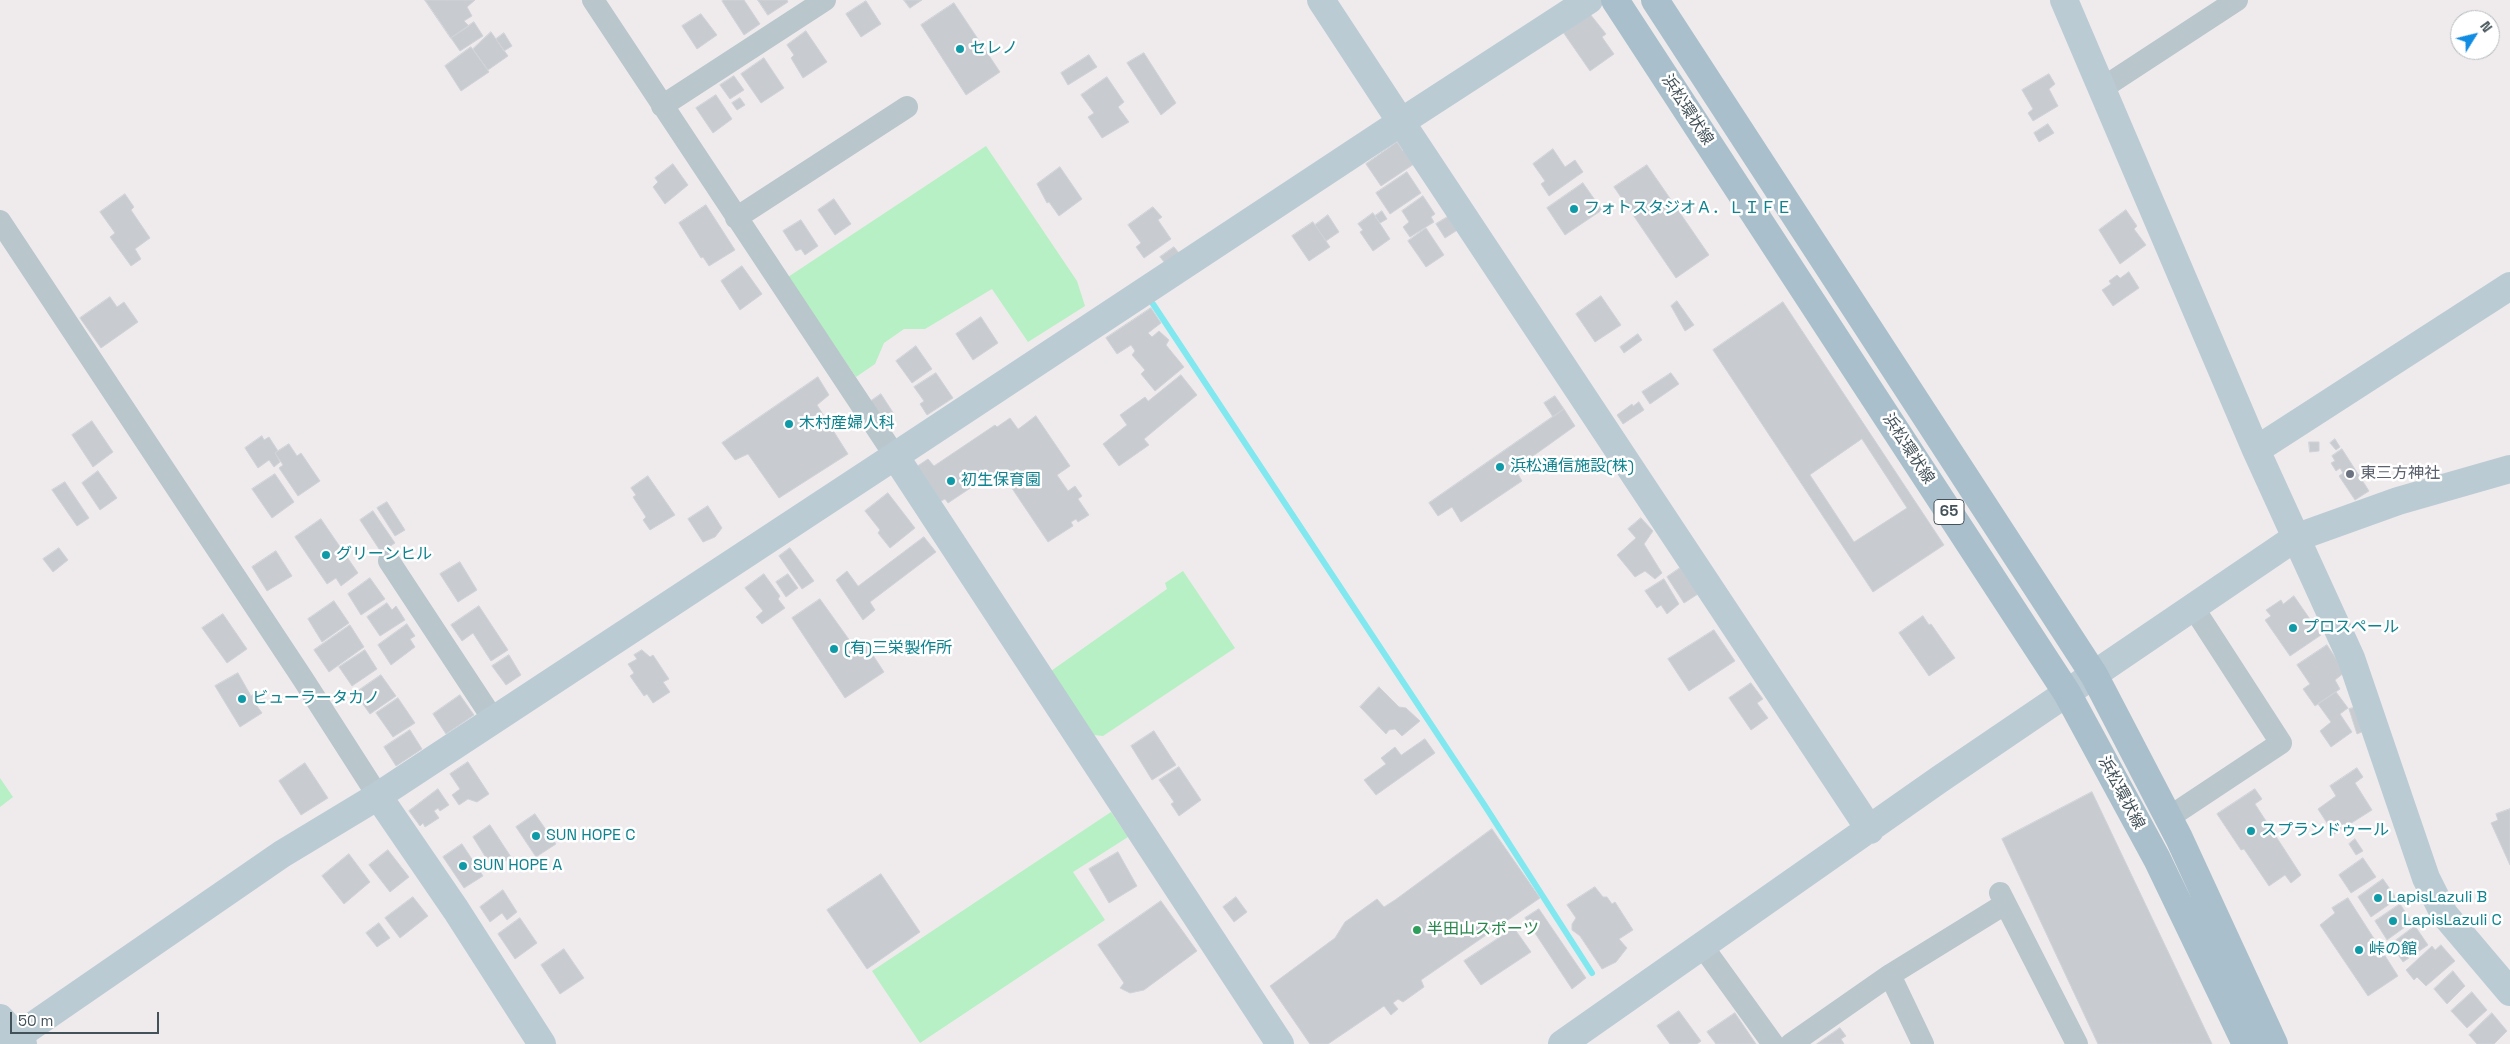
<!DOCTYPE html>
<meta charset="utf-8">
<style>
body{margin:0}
#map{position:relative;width:2510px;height:1044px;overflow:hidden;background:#efebec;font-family:"Space Grotesk",sans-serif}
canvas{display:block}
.north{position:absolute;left:2450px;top:10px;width:50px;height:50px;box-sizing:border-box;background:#fff;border:1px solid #b4babd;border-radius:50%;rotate:54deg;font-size:14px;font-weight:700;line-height:20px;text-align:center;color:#435259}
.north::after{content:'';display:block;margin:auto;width:18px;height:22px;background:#118ce3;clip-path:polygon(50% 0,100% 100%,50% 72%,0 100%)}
.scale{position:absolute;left:10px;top:1012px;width:149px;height:22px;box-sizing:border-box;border:2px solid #435259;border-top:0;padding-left:6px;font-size:15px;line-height:18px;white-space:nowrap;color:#435259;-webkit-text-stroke:4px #fff;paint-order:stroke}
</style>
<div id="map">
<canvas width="2510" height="1044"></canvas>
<div class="north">N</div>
<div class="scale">50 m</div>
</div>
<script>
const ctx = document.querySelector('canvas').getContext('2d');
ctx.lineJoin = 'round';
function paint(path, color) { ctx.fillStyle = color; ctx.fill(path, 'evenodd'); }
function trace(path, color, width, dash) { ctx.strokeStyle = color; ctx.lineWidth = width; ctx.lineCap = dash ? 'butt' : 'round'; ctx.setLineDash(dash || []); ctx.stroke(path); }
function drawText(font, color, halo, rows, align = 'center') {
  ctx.font = font + ' "Space Grotesk","Noto Sans JP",sans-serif'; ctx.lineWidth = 5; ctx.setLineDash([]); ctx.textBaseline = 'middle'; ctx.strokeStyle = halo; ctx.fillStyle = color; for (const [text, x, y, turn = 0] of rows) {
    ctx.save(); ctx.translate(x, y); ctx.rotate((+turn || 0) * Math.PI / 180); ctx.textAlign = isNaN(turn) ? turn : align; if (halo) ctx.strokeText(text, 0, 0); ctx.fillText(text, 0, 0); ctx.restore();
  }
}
paint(new Path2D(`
 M 986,146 L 1077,281 L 1085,306 L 1028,342 L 992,289 L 925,329 L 904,329 L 884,343 L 875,364 L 856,377 L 788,277 Z
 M 1183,571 L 1235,648 L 1103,736 L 1094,735 L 1051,671 L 1167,589 L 1165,583 Z
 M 0,778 L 13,797 L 0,807 Z
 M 1111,812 L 1128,837 L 1073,872 L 1105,920 L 920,1043 L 872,971 Z`), '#b6f0c4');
trace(new Path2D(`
 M 1153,304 L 1485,806 L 1592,973`), '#81e8ef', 6);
const building = new Path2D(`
 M 425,0 L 475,0 L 467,7 L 472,16 L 464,21 L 469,26 L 451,38 Z
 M 723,0 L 744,0 L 760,24 L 744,35 L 722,1 Z
 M 758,0 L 787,0 L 788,2 L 768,15 Z
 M 904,0 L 922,0 L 910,8 Z
 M 866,1 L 881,24 L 861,37 L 846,14 Z
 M 954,3 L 1000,72 L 966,95 L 921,25 Z
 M 701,14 L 717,35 L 697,49 L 682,26 Z
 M 1590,14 L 1606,34 L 1602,37 L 1614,54 L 1590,71 L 1563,32 Z
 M 474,22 L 483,36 L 460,51 L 451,38 Z
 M 806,31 L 827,62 L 803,78 L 791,58 L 794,55 L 787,45 Z
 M 491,32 L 508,56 L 488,70 L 473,49 Z
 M 504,33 L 512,46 L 504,51 L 496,39 Z
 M 471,47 L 489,72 L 461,91 L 445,66 Z
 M 1144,53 L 1176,103 L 1161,115 L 1127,63 Z
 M 1089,55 L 1097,67 L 1068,85 L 1061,73 Z
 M 764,58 L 784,88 L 761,103 L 741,74 Z
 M 2049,74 L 2055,84 L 2049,89 L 2058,106 L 2033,121 L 2028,113 L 2033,109 L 2022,90 Z
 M 734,76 L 744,90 L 730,99 L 720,85 Z
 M 1107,77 L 1124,102 L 1118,107 L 1129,122 L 1102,138 L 1088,117 L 1094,113 L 1081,95 Z
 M 716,95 L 732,119 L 713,133 L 696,108 Z
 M 740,98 L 745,105 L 737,110 L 732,103 Z
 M 2048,124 L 2054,133 L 2039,142 L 2034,133 Z
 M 1397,142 L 1403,151 L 1408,148 L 1414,164 L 1381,186 L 1366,164 Z
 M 1553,149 L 1565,167 L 1575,160 L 1583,172 L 1549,196 L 1541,184 L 1545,181 L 1533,164 Z
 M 673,164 L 688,185 L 665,204 L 653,187 L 658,182 L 655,178 Z
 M 1647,165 L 1709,255 L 1676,278 L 1614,187 Z
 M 1060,167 L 1082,199 L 1059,216 L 1049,202 L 1047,203 L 1037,184 Z
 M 1407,172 L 1421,193 L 1390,214 L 1376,193 Z
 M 1583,183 L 1602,210 L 1565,235 L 1547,208 Z
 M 125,194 L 134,207 L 131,210 L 150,238 L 135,249 L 141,259 L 131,266 L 110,237 L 115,233 L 100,212 Z
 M 1423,196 L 1435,214 L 1431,217 L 1434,222 L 1410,237 L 1403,227 L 1409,222 L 1402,211 Z
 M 834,199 L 851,224 L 835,235 L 818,210 Z
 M 706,205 L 735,250 L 709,266 L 703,257 L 701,258 L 679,223 Z
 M 1153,207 L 1162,217 L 1158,220 L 1171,239 L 1144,258 L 1136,247 L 1141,243 L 1128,225 Z
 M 2126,210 L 2137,226 L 2134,229 L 2146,245 L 2120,264 L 2099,230 Z
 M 1382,211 L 1387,219 L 1380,223 L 1375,216 Z
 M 1373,213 L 1390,239 L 1373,251 L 1360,232 L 1363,230 L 1358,224 Z
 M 1328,215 L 1339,232 L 1326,241 L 1315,225 Z
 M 1449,216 L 1459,229 L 1445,238 L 1436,224 Z
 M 801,220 L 818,246 L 805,255 L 801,249 L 796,251 L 783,231 Z
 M 1313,222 L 1330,247 L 1309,261 L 1292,236 Z
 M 1426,228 L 1444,255 L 1426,267 L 1408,241 Z
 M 1174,247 L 1179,253 L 1165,263 L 1160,257 Z
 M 742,266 L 762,294 L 740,310 L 721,281 Z
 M 2129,272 L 2139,288 L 2113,306 L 2102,290 L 2111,284 L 2109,281 L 2117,275 L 2120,278 Z
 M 1601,296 L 1621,325 L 1595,342 L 1576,314 Z
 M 110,297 L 117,307 L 124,302 L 138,322 L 101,348 L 80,318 Z
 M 1677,301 L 1694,325 L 1685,331 L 1671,306 Z
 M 1783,302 L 1944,545 L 1873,592 L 1713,350 Z
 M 1151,308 L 1161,323 L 1148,333 L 1152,337 L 1159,331 L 1169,340 L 1166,345 L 1184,367 L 1155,391 L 1141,374 L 1145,370 L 1132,355 L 1135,351 L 1131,345 L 1117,354 L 1106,338 Z
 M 981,317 L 998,343 L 973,360 L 956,334 Z
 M 1638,334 L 1642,340 L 1624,353 L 1620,347 Z
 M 916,346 L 932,369 L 912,383 L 896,361 Z
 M 936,373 L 953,398 L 927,415 L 920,404 L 924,401 L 914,387 Z
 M 1671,373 L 1679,384 L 1650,404 L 1642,392 Z
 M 1181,375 L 1197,395 L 1144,439 L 1149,445 L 1119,466 L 1103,444 L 1127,425 L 1120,415 L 1145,397 L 1148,401 Z
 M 818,377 L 829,395 L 817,405 L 848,454 L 779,498 L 748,454 L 735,460 L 722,443 Z
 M 881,394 L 894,414 L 881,423 L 868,403 Z
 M 1555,396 L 1564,409 L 1553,417 L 1544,403 Z
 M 1639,402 L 1644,410 L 1623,424 L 1617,415 L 1632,404 L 1633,406 Z
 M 1564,409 L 1575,426 L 1515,469 L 1522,481 L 1461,522 L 1452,507 L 1438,516 L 1429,503 Z
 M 1036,416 L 1070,466 L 1057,475 L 1068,491 L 1075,486 L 1082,496 L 1078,499 L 1089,515 L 1078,522 L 1076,519 L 1071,522 L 1073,526 L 1048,542 L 999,469 L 948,503 L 945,499 L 935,504 L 913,469 L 928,459 L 934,466 L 995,425 L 997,427 L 1010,418 L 1018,429 Z
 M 92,421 L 113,452 L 93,467 L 72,435 Z
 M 262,436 L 264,440 L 269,437 L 278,451 L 275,453 L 280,462 L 274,467 L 269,460 L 258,468 L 245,448 Z
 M 1862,439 L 1907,508 L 1854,542 L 1810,475 Z
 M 2335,439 L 2340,447 L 2336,450 L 2330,443 Z
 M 2309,442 L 2319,442 L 2319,451 L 2310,452 Z
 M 289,444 L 297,456 L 301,453 L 320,481 L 298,496 L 279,468 L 283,465 L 275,453 Z
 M 2342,449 L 2369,491 L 2355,500 L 2339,476 L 2343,473 L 2340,468 L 2336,471 L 2331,463 L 2335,461 L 2332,456 Z
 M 98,471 L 117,498 L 100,510 L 82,483 Z
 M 275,474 L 294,502 L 272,518 L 252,489 Z
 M 648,476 L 675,515 L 650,530 L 643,520 L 646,517 L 633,497 L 636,495 L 631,488 Z
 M 65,482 L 89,518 L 77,526 L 52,490 Z
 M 888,493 L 915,528 L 890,548 L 878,533 L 880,530 L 865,511 Z
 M 387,502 L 405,530 L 395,536 L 377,508 Z
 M 708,506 L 722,528 L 715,537 L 703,542 L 688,519 Z
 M 373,511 L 395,543 L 381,552 L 360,520 Z
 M 1641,518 L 1653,531 L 1644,544 L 1662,573 L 1655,579 L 1645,571 L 1635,577 L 1617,555 L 1636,538 L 1628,529 Z
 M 321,519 L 358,573 L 341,586 L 336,578 L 327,584 L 295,537 Z
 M 924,537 L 936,552 L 870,602 L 875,610 L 863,620 L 836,580 L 847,571 L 858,586 Z
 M 59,548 L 68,560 L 53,572 L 43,559 Z
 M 790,548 L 814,581 L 802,589 L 779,556 Z
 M 276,551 L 292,576 L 267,591 L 252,567 Z
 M 460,562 L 477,590 L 458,602 L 440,574 Z
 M 1680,568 L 1698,594 L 1684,603 L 1667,577 Z
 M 764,574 L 780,596 L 778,599 L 785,608 L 762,624 L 756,617 L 763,611 L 745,588 Z
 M 788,574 L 798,588 L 786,597 L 776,582 Z
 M 370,578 L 385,599 L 361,615 L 348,594 Z
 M 1664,579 L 1679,604 L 1667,614 L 1661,605 L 1657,608 L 1645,591 Z
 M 2294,596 L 2321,635 L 2290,656 L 2265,620 L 2271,616 L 2266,610 L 2281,600 L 2283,604 Z
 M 820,599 L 858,652 L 867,646 L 884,672 L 845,698 L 792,618 Z
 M 334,601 L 349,623 L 322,642 L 308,619 Z
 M 387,603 L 392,610 L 396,606 L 405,620 L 380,636 L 367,617 Z
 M 479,606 L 508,650 L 491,661 L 473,633 L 462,641 L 451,625 Z
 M 223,614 L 247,649 L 227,663 L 202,628 Z
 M 1923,616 L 1929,625 L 1931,624 L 1955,658 L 1929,676 L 1899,633 Z
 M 407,624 L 415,636 L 410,639 L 415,647 L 391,665 L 378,645 Z
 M 350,625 L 364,647 L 329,672 L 314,650 Z
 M 1714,630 L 1735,661 L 1689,691 L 1668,659 Z
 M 2327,645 L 2345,672 L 2335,680 L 2340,689 L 2315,706 L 2303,689 L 2310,684 L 2297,665 Z
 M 365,650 L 377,669 L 352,686 L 339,667 Z
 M 642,650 L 650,657 L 653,655 L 669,679 L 663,682 L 670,692 L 653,703 L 647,694 L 644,696 L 630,676 L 634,673 L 628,664 L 637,659 L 634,655 Z
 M 509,655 L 521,675 L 506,685 L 492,666 Z
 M 238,673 L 251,696 L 257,691 L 263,703 L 257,706 L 262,713 L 240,727 L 215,686 Z
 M 381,675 L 396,696 L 370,714 L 355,693 Z
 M 1751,683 L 1763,699 L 1757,703 L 1768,718 L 1751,730 L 1729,698 Z
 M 1379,687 L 1399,707 L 1406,708 L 1420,721 L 1402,736 L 1395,729 L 1389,730 L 1386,734 L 1360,707 Z
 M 2336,692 L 2348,708 L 2340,714 L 2352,732 L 2331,747 L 2320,731 L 2331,722 L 2318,704 Z
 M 460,695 L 474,715 L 446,734 L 433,714 Z
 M 398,698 L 415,723 L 393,737 L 376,713 Z
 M 2357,707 L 2364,731 L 2357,734 L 2349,709 Z
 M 410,730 L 422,749 L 396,766 L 384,747 Z
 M 1154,731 L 1176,765 L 1152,780 L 1131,746 Z
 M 1425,739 L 1435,753 L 1376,795 L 1364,780 L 1386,764 L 1381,758 L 1395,747 L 1401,755 Z
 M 468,762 L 489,794 L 477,802 L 468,799 L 459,805 L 452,795 L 460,789 L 450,774 Z
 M 305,763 L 328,798 L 301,815 L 279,781 Z
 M 1179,767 L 1201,800 L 1179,816 L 1171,804 L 1174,802 L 1159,780 Z
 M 2357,768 L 2363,777 L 2355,783 L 2372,810 L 2334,834 L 2318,809 L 2336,796 L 2330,786 Z
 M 438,789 L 449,805 L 440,811 L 438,808 L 434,811 L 439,818 L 425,827 L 423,823 L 420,826 L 409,811 Z
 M 2255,789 L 2262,799 L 2255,804 L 2301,875 L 2291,883 L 2285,875 L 2269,886 L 2244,849 L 2241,850 L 2217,814 Z
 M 2092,792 L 2212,1044 L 2098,1044 L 2002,839 Z
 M 2510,809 L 2510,865 L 2491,823 L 2498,820 L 2496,814 Z
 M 535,814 L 556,844 L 536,857 L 516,827 Z
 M 490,825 L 511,857 L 493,869 L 473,837 Z
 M 1492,829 L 1540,898 L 1421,980 L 1424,987 L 1403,1002 L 1398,999 L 1393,1003 L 1398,1009 L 1391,1015 L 1384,1006 L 1328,1044 L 1310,1044 L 1270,986 L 1335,938 L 1345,922 L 1377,899 L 1384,907 L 1395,900 Z
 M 2355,839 L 2363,851 L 2356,855 L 2349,844 Z
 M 462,844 L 483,876 L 464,888 L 443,857 Z
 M 388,850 L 409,877 L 390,892 L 369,865 Z
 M 1118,852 L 1137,886 L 1109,903 L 1089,869 Z
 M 349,854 L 370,882 L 344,904 L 322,876 Z
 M 2363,858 L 2376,877 L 2351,893 L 2339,875 Z
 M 881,874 L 920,932 L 867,969 L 827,910 Z
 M 2383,879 L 2397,899 L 2371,917 L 2358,897 Z
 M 1595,887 L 1603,897 L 1607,897 L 1612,904 L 1615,902 L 1633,930 L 1619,939 L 1627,948 L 1616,962 L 1602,969 L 1580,936 L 1572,930 L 1572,924 L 1576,918 L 1567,905 Z
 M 503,890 L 517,912 L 507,920 L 502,913 L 490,922 L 480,907 Z
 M 413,897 L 428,916 L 400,938 L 385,918 Z
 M 1236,897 L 1247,912 L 1234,922 L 1223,907 Z
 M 2348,898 L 2398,976 L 2368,996 L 2320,925 L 2335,913 L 2332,908 Z
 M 1161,901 L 1197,951 L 1144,990 L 1130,993 L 1120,988 L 1124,983 L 1098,945 Z
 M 2400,904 L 2412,922 L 2387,940 L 2375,921 Z
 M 1539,909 L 1586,978 L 1572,989 L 1525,918 Z
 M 520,918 L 537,943 L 515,959 L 498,934 Z
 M 379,923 L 390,938 L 377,947 L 366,933 Z
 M 2415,926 L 2428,945 L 2403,962 L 2391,944 Z
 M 1514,928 L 1531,952 L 1481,985 L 1464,961 Z
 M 2441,945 L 2455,961 L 2426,986 L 2417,977 L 2414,980 L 2406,970 L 2432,946 L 2435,950 Z
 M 564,949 L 584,978 L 560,994 L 541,965 Z
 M 2453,971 L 2465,986 L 2447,1004 L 2434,989 Z
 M 2472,992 L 2487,1010 L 2467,1028 L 2451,1011 Z
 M 1679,1011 L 1701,1041 L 1697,1044 L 1670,1044 L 1657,1026 Z
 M 1735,1013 L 1756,1044 L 1716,1044 L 1707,1032 Z
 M 2492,1013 L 2507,1031 L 2494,1044 L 2477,1044 L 2469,1035 Z
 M 1840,1028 L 1846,1036 L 1841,1039 L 1844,1044 L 1817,1044 Z`);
paint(building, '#c8ccd1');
trace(building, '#cfd3d8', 1);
trace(new Path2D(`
 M 593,0 L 895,456
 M 2101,89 L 2237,0
 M 662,106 L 825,0
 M 736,218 L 907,107
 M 0,221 L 303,679 L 378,796
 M 389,561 L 493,719
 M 2168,818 L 2281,743 L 2193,607
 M 2000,893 L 2077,1044
 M 1703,947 L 1773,1044
 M 1890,975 L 1923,1044
 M 1791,1044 L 1890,975 L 2005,904`), '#b9c6cc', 22);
trace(new Path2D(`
 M 1321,0 L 1401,122 L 1589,0
 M 2064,0 L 2256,450
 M 2510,286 L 2256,450 L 2351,658 L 2426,878 L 2444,914 L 2510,992
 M 895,456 L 1401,122 L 1870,830
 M 378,796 L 456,910 L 542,1044
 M 0,1018 L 23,1044
 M 6,1044 L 282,854 L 378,796 L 895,456 L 1280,1044
 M 1562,1044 L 1940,779 L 2295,538 L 2398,501 L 2510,469`), '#bbcbd4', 28);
trace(new Path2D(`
 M 1615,0 L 2067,693 L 2157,859 L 2246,1044
 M 1655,0 L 2094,675 L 2179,838 L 2274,1044`), '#a9c0cc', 28);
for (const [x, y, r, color] of [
 [960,49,5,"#0f9aa8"],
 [1574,209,5,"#0f9aa8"],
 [789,424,5,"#0f9aa8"],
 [1500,467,5,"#0f9aa8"],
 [2350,474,5,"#6b7280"],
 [951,481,5,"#0f9aa8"],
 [326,555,5,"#0f9aa8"],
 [2293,628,5,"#0f9aa8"],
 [834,649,5,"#0f9aa8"],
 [242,699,5,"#0f9aa8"],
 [2251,831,5,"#0f9aa8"],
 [536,836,5,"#0f9aa8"],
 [463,866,5,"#0f9aa8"],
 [2378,898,5,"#0f9aa8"],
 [2393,921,5,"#0f9aa8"],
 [1417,930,5,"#2e9e5b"],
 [2359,950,5,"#0f9aa8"]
]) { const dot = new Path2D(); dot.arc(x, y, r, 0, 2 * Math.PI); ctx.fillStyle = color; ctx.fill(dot); trace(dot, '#fff', 2); }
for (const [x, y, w] of [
 [1949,512,30]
]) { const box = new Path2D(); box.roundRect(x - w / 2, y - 12.5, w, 25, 4); ctx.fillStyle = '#fff'; ctx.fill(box); trace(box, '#435259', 1); }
drawText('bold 15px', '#435259', null, [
 ["65",1949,512]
]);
drawText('16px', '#0d838f', '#fff', [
 ["セレノ",970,49],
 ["フォトスタジオＡ．ＬＩＦＥ",1584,209],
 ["木村産婦人科",799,424],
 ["浜松通信施設(株)",1510,467],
 ["初生保育園",961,481],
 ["グリーンヒル",336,555],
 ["プロスペール",2303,628],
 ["(有)三栄製作所",844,649],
 ["ビューラータカノ",252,699],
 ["スプランドゥール",2261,831],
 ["SUN HOPE C",546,836],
 ["SUN HOPE A",473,866],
 ["LapisLazuli B",2388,898],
 ["LapisLazuli C",2403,921],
 ["峠の館",2369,950]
], 'left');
drawText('16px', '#435259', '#fff', [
 ["浜松環状線",1687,110,57],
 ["浜松環状線",1908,449,57],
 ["浜松環状線",2121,793,62]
]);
drawText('16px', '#5b616d', '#fff', [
 ["東三方神社",2360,474]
], 'left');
drawText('16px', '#27864d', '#fff', [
 ["半田山スポーツ",1427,930]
], 'left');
</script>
